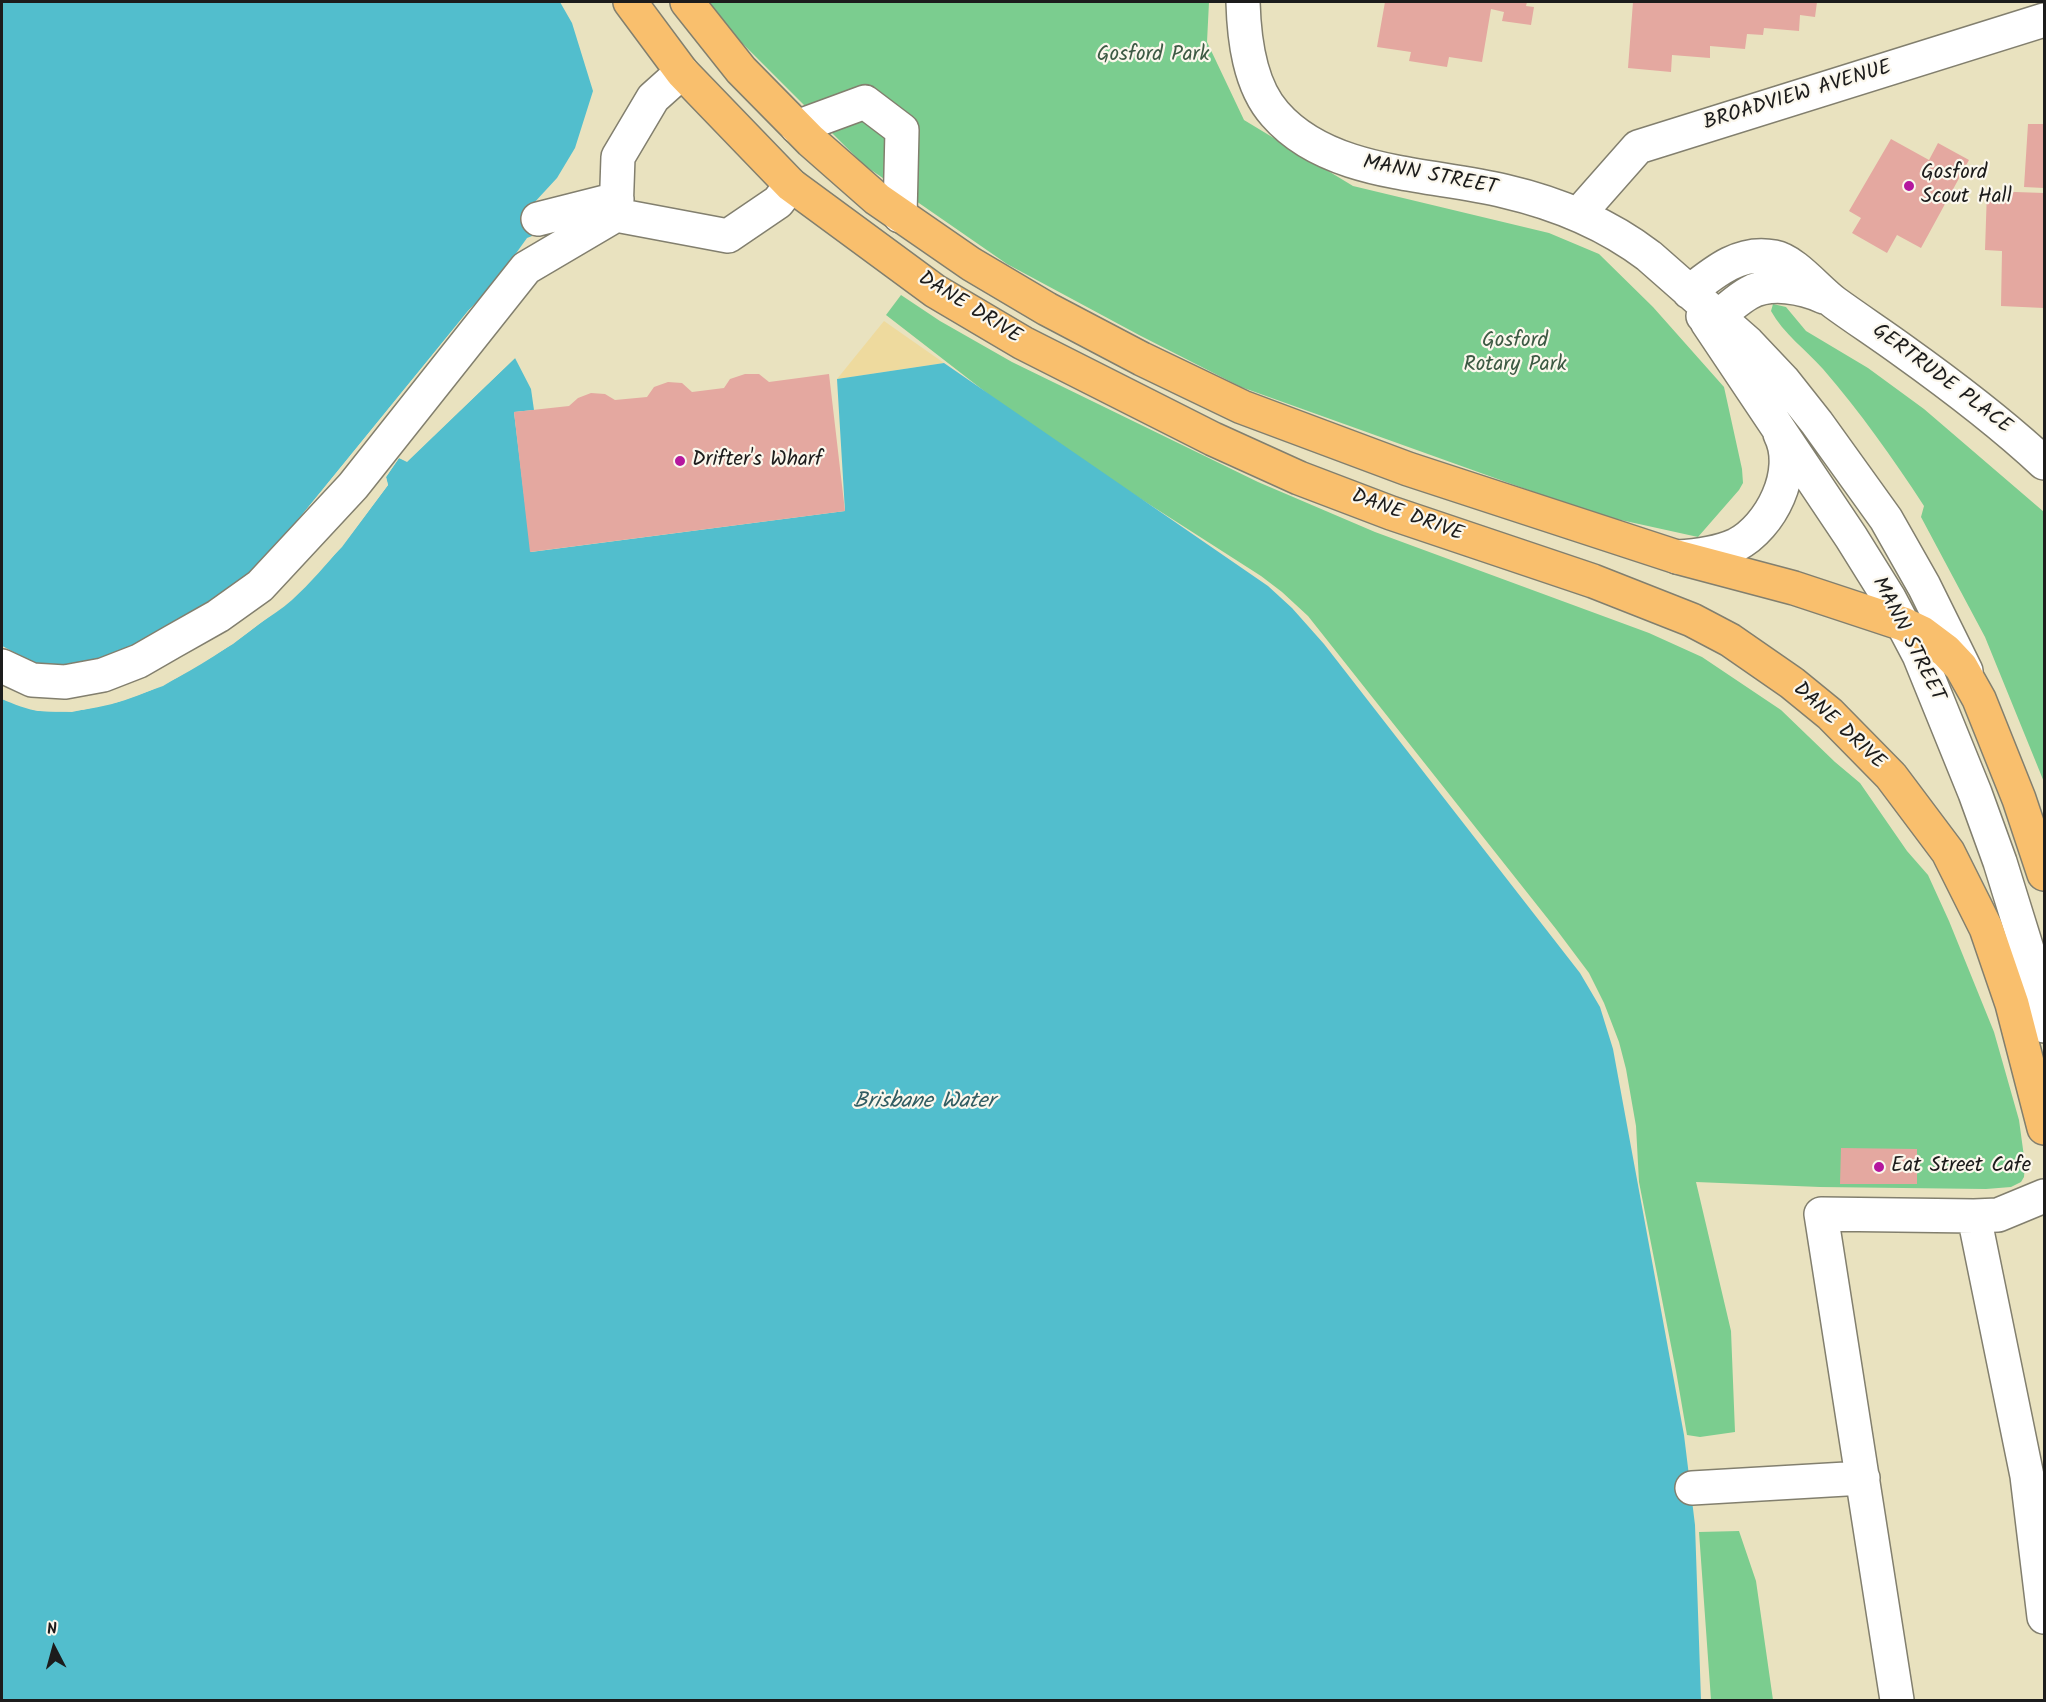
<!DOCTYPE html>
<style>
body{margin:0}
#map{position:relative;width:2046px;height:1702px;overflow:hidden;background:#e9e2bf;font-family:Kalam,sans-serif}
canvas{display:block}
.frame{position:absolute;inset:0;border:3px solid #1c1c1c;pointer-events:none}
.north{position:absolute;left:24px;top:1618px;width:60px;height:60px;-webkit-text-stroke:4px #fbf7ec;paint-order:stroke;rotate:354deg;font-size:16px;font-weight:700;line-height:24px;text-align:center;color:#1c1c1c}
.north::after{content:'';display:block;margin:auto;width:21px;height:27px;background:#1c1c1c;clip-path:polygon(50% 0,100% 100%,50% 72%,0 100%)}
</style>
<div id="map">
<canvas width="2046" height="1702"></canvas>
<div class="frame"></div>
<div class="north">N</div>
</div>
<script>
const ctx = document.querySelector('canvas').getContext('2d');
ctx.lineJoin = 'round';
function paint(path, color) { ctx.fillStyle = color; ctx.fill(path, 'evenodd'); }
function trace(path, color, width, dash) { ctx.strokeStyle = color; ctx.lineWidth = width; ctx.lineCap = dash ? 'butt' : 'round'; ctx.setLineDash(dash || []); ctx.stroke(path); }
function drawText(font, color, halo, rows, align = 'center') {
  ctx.font = font + ' Kalam,sans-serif'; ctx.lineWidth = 4.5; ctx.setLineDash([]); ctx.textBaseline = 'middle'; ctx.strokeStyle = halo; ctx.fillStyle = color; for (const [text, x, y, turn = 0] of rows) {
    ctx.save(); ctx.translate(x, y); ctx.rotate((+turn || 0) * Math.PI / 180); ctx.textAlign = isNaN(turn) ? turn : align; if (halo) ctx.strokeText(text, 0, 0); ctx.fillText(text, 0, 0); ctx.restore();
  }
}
paint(new Path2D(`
 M 704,2 L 1209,2 L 1207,42 L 1244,120 L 1353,186 L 1549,233 L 1599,254 L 1653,307 L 1724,387 L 1742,469 L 1743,483 L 1739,490 L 1698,537 L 1598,515 L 1241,387 L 1139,335 L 1007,264 L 864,165 L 713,14 Z
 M 901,295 L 940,321 L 1012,362 L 1258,482 L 1375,532 L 1649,633 L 1702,657 L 1781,710 L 1835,762 L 1860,783 L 1907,851 L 1928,875 L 1949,921 L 1994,1032 L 2019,1120 L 2025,1164 L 2024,1177 L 2021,1182 L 2011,1187 L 1986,1189 L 1820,1187 L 1696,1182 L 1731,1331 L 1735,1432 L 1700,1437 L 1687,1435 L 1676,1371 L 1639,1182 L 1636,1126 L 1626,1069 L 1619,1042 L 1604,1003 L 1589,973 L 1556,929 L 1308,616 L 1282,592 L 1261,576 L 1041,435 L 886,315 Z
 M 1773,304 L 1786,307 L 1806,331 L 1868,368 L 1924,409 L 2044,512 L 2044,782 L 1985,637 L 1921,517 L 1924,506 C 1893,458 1860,412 1823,369 C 1806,350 1783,333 1771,311 Z
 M 1739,1531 L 1756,1581 L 1773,1700 L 1711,1700 L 1699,1532 Z`), '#7bcd8f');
paint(new Path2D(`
 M 884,321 L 944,363 L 837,379 Z`), '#eeda9e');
paint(new Path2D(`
 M 2,2 L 560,2 L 572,23 L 593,91 L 575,148 L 557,178 L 533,204 L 542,232 L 527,238 L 494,284 L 468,311 L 266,559 L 233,587 L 137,643 L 108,657 L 79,665 L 57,666 L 34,663 L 2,646 Z
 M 515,358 L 531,389 L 534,410 L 514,412 L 531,552 L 845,511 L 837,379 L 944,363 L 1268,586 L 1292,608 L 1324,644 L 1580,973 L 1600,1007 L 1613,1049 L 1684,1435 L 1695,1525 L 1701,1700 L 2,1700 L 2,699 C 13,704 28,710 40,711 C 120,718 198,671 259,624 C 270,616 282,609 292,600 C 329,566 358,525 388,485 L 386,477 L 399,458 L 407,461 Z`), '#52becd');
paint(new Path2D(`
 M 494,284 L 268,561 L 235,589 L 139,646 L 80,668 L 33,666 L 2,650 L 2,646 L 34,663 L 57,666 L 79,665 L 108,657 L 137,643 L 233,587 L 266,559 L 468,311 Z
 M 514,355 L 515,358 L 407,462 L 399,458 L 386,477 L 388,485 L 342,547 L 292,599 L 233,644 L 163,686 L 118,702 L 72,712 L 38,711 L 2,699 L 2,696 L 38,708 L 72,709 L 117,699 L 162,683 L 231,642 L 290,597 L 339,545 L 385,484 L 383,476 L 397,456 L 406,458 Z`), '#e9e2bf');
paint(new Path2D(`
 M 1385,2 L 1527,2 L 1526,6 L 1534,7 L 1531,25 L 1502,21 L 1504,12 L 1491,9 L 1482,62 L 1449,57 L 1447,67 L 1409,61 L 1411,52 L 1377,47 Z
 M 1633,2 L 1817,2 L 1815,17 L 1800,15 L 1799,31 L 1764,28 L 1763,35 L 1747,34 L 1745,49 L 1710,46 L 1710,58 L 1672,55 L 1671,72 L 1628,68 Z
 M 2028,124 L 2044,124 L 2044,188 L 2024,187 Z
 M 1891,139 L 1929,160 L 1938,143 L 1969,160 L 1921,248 L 1897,235 L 1887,253 L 1852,233 L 1861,218 L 1849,211 Z
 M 1987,191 L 2044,193 L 2044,308 L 2001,306 L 2002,251 L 1985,250 Z
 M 745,374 L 759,374 L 769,382 L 829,374 L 845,511 L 530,552 L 514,412 L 569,406 L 578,398 L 591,393 L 605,394 L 615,400 L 647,397 L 654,387 L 668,382 L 682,383 L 692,392 L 724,388 L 730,379 Z
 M 1841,1148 L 1917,1149 L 1917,1184 L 1840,1184 Z`), '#e4a8a0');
const minor = new Path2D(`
 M 1243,2 C 1244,38 1249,85 1275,114 C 1329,176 1430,173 1504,191 C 1556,203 1607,224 1649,256 L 1748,343 L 1783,380 L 1817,423 L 1886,519 L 1924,586 L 1966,671
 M 682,72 L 653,98 L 618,157 L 616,215 L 728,236 L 778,202 L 791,185
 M 797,127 L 865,102 L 902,130 L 900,216
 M 1578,215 L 1638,147 L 2044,20
 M 538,219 L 617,199
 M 1689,292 C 1714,272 1740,250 1774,257 C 1795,261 1817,290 1835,303 C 1857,319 1880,334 1902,350 C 1951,385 2000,422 2044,463
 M 1703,316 L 1718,316 C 1728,309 1738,299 1749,293 C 1770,281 1803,287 1824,297
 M 1707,322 L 1851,537 L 1889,598 L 1919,655 L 1975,793 L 2000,862 L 2036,978 L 2044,1026
 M 1677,557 C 1697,556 1718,553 1736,545 C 1771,527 1799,471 1780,434
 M 2,666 L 32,680 L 65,682 L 103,675 L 139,661 L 172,642 L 218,616 L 260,586 L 353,486 L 526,268 L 616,215
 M 2044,1196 L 1998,1215 L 1974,1216 L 2027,1476 L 2044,1617
 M 1692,1488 L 1863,1478
 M 1897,1700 L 1821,1214 L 1974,1216`);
const highway = new Path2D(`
 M 630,2 L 682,72 L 791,185 L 935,291 L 1023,343 L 1213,439 L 1299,478 L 1391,513 L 1593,581 L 1692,620 L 1730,640 L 1792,683 L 1830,714 L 1891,776 L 1948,852 L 1986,928 L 2012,1004 L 2044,1128
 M 687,2 L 741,70 L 811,141 L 877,199 L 971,264 L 1047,309 L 1142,359 L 1242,407 L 1408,469 L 1677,557 L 1794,588 L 1903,624 L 1922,633 L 1946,651 L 1961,667 L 1979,699 L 2019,799 L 2044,874`);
trace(minor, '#827f6e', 36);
trace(highway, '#827f6e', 36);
trace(minor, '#fff', 33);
trace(highway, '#f9bf6d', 33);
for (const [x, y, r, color] of [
 [1909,186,6,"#b5179e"],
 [680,461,6,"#b5179e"],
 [1879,1167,6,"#b5179e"]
]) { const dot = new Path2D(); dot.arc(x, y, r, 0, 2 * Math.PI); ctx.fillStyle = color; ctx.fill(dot); trace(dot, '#fbf7ec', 2); }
drawText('21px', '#3d5a44', '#fbf7ec', [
 ["Gosford Park",1153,56],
 ["Gosford",1515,342],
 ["Rotary Park",1515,366]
]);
drawText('21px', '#1c1c1c', '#fbf7ec', [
 ["BROADVIEW AVENUE",1798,97,-17],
 ["MANN STREET",1430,177,11],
 ["DANE DRIVE",969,309,32],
 ["GERTRUDE PLACE",1941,380,37],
 ["DANE DRIVE",1407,517,20],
 ["MANN STREET",1907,640,63],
 ["DANE DRIVE",1838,727,43]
]);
drawText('21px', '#1c1c1c', '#fbf7ec', [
 ["Gosford",1921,174],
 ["Scout Hall",1921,198],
 ["Drifter's Wharf",692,461],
 ["Eat Street Cafe",1891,1167]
], 'left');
drawText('italic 22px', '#325d63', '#fbf7ec', [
 ["Brisbane Water",924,1103]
]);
</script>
